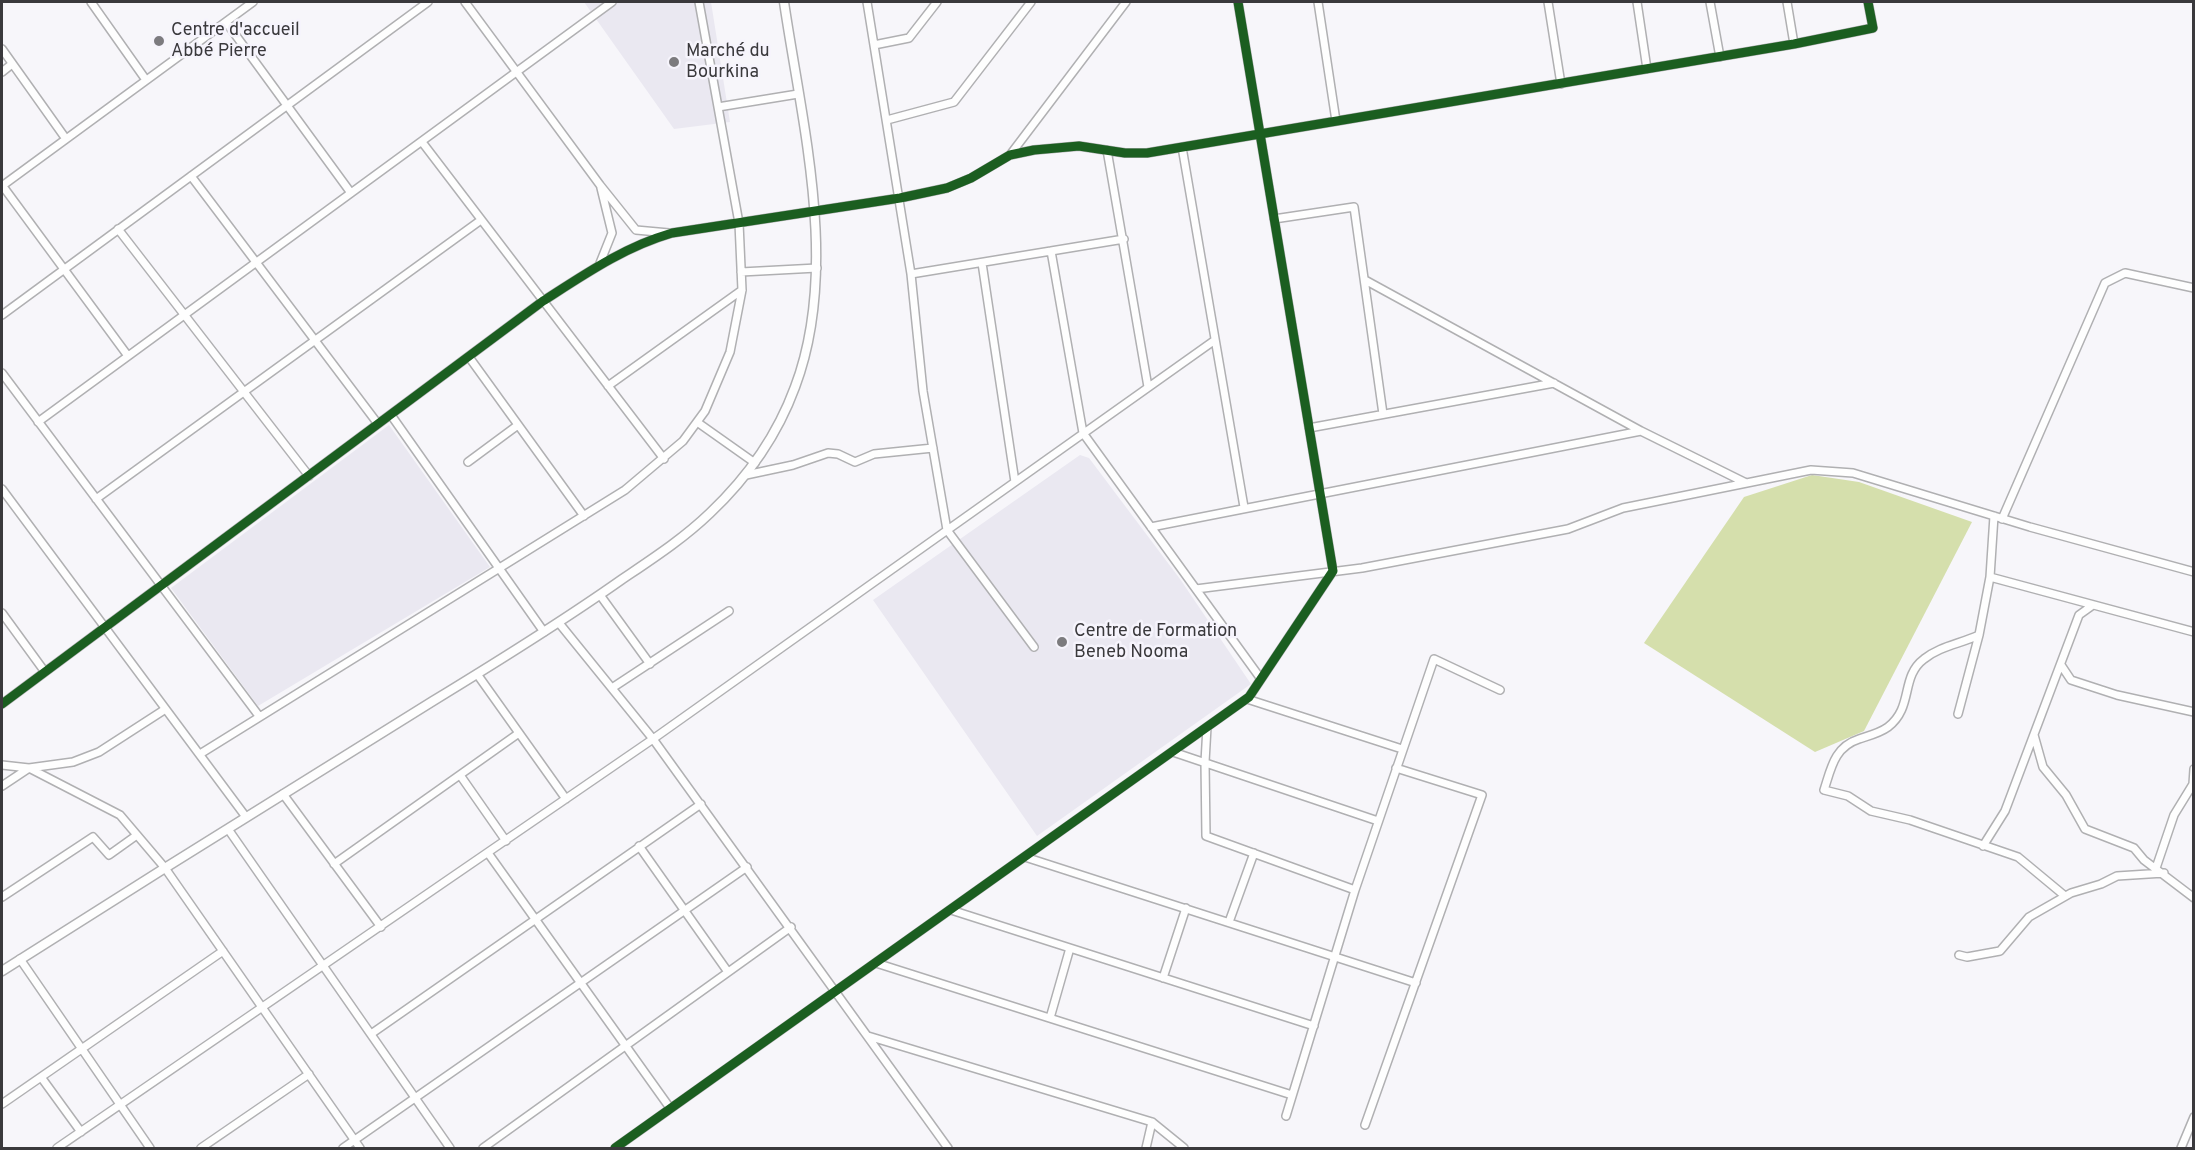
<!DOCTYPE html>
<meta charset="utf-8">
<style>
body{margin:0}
#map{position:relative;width:2195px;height:1150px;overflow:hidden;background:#f7f6fa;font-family:Overpass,sans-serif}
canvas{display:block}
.frame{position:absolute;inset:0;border:3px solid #3a393c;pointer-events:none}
</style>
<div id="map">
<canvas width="2195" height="1150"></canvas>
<div class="frame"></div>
</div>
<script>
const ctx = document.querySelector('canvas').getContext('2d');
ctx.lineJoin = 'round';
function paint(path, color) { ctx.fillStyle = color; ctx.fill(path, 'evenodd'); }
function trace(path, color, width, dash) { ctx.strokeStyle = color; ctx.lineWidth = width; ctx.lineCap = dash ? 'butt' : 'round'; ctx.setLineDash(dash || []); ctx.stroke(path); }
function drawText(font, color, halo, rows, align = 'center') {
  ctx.font = font + ' Overpass,sans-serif'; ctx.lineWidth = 5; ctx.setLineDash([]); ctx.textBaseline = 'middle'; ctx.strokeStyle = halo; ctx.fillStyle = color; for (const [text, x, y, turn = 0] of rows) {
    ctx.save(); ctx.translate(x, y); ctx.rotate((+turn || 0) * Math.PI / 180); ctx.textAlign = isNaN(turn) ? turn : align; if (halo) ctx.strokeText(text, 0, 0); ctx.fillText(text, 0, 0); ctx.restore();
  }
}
paint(new Path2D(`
 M 584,2 L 711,2 L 730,122 L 674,129 Z
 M 389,425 L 490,567 L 258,706 L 171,588 Z
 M 1080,455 L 1089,458 L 1180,579 L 1251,684 L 1037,836 L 873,600 Z`), '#eae8f1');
paint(new Path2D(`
 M 1812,475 L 1859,482 L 1972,522 L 1864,731 L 1815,752 L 1644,643 L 1744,497 Z`), '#d5dfac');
const minor = new Path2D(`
 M 91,2 L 146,80
 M 465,2 L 600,185 L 636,230 L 669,233
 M 867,2 L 911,274 L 923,391 L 947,530 L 1034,647
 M 1318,2 L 1336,121
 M 1548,2 L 1561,84
 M 1637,2 L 1647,69
 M 1710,2 L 1720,57
 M 1787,2 L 1794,44
 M 226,22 L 351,193
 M 874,45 L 909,38 L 937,2
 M 2,49 L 66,139
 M 2,72 L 12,64
 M 718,107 L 798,94
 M 887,120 L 954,102 L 1031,2
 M 422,142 L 664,459
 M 1182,147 L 1244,507
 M 1107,150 L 1148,387
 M 1010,155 L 1126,2
 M 191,176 L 378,424
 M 2,185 L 128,356
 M 2,186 L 253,2
 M 1274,219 L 1354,207 L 1383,414
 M 118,229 L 309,476
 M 1051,251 L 1083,433 L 1261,679
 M 600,263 L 612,233 L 601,188
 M 982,263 L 1015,482
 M 741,272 L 817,268
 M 911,274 L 1124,239
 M 1365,280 L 1641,431 L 1746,483
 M 2,315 L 428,2
 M 469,357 L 584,516
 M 2,373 L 259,716
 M 608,386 L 742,290
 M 391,415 L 544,632
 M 38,422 L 612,2
 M 697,422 L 755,463
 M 1309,428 L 1554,383
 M 468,462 L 518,425
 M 746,475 L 793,465 L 828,453 L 838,454 L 855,462 L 874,454 L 933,448
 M 2,489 L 246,817
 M 96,499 L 481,220
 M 2002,519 L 2105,283 L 2125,273 L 2194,288
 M 1151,527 L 1641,431
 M 1990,577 L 2194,632
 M 1196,589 L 1362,568 L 1568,529 L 1623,508 L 1811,470 L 1853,473 L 2030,527 L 2194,572
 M 600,595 L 650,664
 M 2,613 L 45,672
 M 559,623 L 653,739 L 948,1148
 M 1979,635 C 1960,644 1940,646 1924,659 C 1900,677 1914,707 1888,727 C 1880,733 1868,736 1859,739 C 1834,747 1831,769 1824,790 L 1848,796 L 1871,811 L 1910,820 L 2018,857 L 2065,896
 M 2061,665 L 2071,680 L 2117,695 L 2194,712
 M 477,674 L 566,799
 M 612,688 L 729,611
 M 1247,699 L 1402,749
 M 2,704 L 543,301 C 585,274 624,247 672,233 L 900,198 L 947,188 L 971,178 L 1010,155 L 1034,150 L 1079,146 L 1125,153 L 1147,153 L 1794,44 L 1873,28 L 1868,2
 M 1958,714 L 1979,635 L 1990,577 L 1994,516
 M 1207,727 L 1205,762 L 1206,836 L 1355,890
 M 2034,735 L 2043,767 L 2066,795 L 2085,829 L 2134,848 L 2144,860 L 2194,898
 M 1173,752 L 1378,821
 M 200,754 L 625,490 L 683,441 L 705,411 L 730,352 L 742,290 L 739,223 L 699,2
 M 2,765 L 29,768 L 120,815 L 165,868 L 360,1148
 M 460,775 L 506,841
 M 2,786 L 29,768 L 73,762 L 99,752 L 164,710
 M 283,794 L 381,927
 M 228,829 L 450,1148
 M 639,846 L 728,972
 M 1983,846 L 2005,811 L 2079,615 L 2093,605
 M 488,853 L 670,1108
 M 1025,857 L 1416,983
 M 334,864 L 519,733
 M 2156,868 L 2174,815 L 2193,784 L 2194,769
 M 2,897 L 93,837 L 109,855 L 137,835
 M 951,910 L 1314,1026
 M 1229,922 L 1254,853
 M 1959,955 L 1967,957 L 2000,951 L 2029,917 L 2071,893 L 2101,884 L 2117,876 L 2164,873
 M 20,959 L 150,1148
 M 876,963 L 1292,1095
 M 1163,978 L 1186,908
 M 1050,1018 L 1070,948
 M 371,1034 L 701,804
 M 868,1036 L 1152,1122 L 1184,1148
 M 41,1077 L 81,1132
 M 2,1104 L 223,951
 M 1286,1116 L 1355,890 L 1434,659 L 1500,690
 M 1365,1125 L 1482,795 L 1396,768
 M 57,1148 L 653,739 L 1215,340
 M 201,1148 L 309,1074
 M 343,1148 L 747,867
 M 483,1148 L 791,927
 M 615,1148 L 1249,697 L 1333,571 L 1238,2
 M 1146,1148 L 1152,1122
 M 2181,1148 L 2194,1117`);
const tertiary = new Path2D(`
 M 2,971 C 145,880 289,790 433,701 C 497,662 560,623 621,580 C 652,559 683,539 710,513 C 747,478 777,436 795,387 C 840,268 802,124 784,2`);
trace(minor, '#b0b0b2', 10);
trace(tertiary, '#b0b0b2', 11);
trace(minor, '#fefefe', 7);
trace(tertiary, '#fefefe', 8);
trace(new Path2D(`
 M 2,704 L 543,301 C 585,274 624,247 672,233 L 900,198 L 947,188 L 971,178 L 1010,155 L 1034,150 L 1079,146 L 1125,153 L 1147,153 L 1794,44 L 1873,28 L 1868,2
 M 615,1148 L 1249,697 L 1333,571 L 1238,2`), '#1b5e20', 9);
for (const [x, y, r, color] of [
 [159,41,6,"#7c7b7e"],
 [674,62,6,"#7c7b7e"],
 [1062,642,6,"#7c7b7e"]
]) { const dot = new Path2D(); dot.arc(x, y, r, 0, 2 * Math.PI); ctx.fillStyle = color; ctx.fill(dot); trace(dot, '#f6f4fc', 2); }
drawText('18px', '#3a393c', '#f6f4fc', [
 ["Centre d'accueil",171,31],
 ["Abbé Pierre",171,52],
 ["Marché du",686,52],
 ["Bourkina",686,73],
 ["Centre de Formation",1074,632],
 ["Beneb Nooma",1074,653]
], 'left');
</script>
